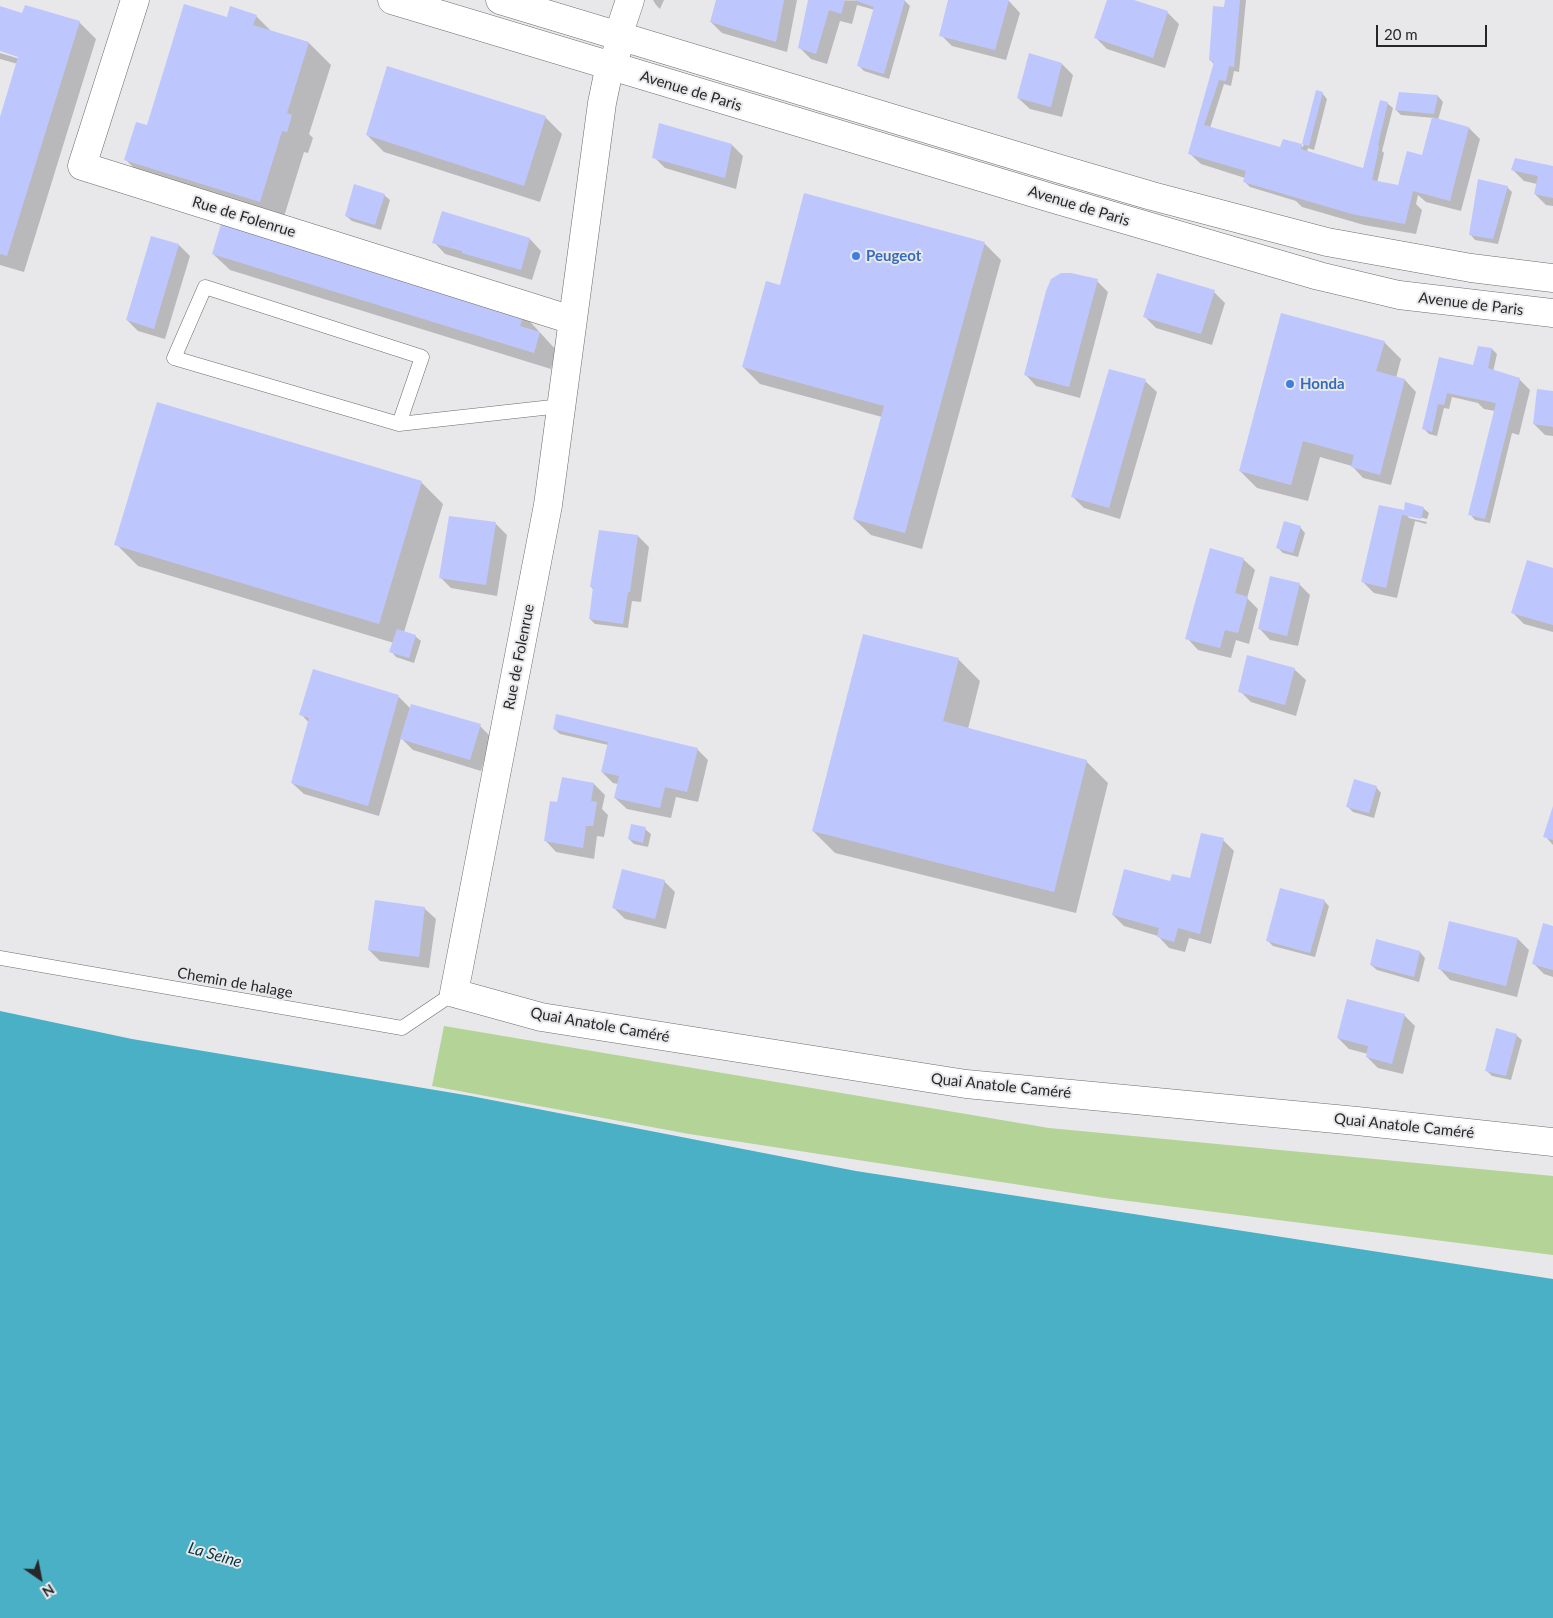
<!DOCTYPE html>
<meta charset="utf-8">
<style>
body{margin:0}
#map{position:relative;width:1553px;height:1618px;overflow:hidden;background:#e8e8eb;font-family:Lato,sans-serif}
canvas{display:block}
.north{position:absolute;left:15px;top:1553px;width:50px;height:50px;-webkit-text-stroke:4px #e8e8eb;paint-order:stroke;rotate:147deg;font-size:14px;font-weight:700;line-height:20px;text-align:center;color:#272729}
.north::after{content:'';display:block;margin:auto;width:18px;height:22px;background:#272729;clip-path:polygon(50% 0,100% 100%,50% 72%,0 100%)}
.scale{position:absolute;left:1376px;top:25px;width:111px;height:22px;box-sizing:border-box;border:2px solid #272729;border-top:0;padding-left:6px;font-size:15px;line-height:18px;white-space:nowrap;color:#272729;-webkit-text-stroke:4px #e8e8eb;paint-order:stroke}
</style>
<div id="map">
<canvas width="1553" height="1618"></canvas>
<div class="north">N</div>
<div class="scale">20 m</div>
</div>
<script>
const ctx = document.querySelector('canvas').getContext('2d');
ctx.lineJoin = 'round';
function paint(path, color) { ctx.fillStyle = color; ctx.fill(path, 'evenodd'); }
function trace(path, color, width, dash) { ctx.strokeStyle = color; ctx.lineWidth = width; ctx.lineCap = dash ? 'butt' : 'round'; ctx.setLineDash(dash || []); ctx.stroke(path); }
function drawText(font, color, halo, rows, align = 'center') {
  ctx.font = font + ' Lato,sans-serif'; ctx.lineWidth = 4; ctx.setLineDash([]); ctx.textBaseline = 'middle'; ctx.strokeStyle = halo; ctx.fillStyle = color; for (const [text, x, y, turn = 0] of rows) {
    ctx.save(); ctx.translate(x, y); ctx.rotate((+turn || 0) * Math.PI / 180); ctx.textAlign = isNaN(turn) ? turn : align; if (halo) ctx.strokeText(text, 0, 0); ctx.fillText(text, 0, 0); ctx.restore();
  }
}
paint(new Path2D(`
 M 444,1026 L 1049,1128 L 1553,1176 L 1553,1255 L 1105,1198 L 689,1134 L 432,1086 Z`), '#b3d397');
paint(new Path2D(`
 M 0,1011 L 132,1039 L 471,1096 L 856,1171 L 1553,1279 L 1553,1618 L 0,1618 Z`), '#49b0c5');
paint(new Path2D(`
 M 653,0 L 664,0 L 660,9 L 656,5 Z
 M 717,0 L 797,0 L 787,52 L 722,33 L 711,22 Z
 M 810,0 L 905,1 L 910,6 L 889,79 L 864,71 L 859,66 L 875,10 L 857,5 L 852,24 L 840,21 L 827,64 L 811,59 L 800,48 Z
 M 950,0 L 1004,0 L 1009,1 L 1020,13 L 1006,60 L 952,46 L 941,35 Z
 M 1108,0 L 1130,0 L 1168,13 L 1179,24 L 1165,68 L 1107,49 L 1096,38 Z
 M 1226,0 L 1246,0 L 1239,72 L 1234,71 L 1231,86 L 1224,84 L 1210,128 L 1281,149 L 1302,146 L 1303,147 L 1317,91 L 1322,93 L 1327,99 L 1314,150 L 1308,148 L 1307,152 L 1364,170 L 1387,103 L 1393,108 L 1382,151 L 1384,153 L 1377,183 L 1398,187 L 1422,156 L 1434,118 L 1401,115 L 1396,110 L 1400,93 L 1438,96 L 1443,102 L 1438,120 L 1469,128 L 1480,139 L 1461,211 L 1426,202 L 1418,195 L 1416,204 L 1422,210 L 1416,234 L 1364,225 L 1302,207 L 1296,201 L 1250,187 L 1245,182 L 1245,178 L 1201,164 L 1189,153 L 1214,64 L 1210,60 Z
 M 0,7 L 26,16 L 79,22 L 96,39 L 24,272 L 0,265 L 0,121 L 18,64 L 0,59 L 0,53 L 20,59 L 20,56 L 0,50 Z
 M 256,16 L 272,32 L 309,43 L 331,65 L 309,134 L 313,138 L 308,153 L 304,152 L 282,223 L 147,181 L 125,159 L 147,127 Z
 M 1062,64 L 1073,75 L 1062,117 L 1030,109 L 1018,98 Z
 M 545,117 L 562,134 L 540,202 L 384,152 L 367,135 Z
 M 732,145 L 743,156 L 736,189 L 665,168 L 654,157 Z
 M 1553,167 L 1553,206 L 1546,205 L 1535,194 L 1537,184 L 1524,181 L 1513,170 Z
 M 1507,187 L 1512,192 L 1498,244 L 1475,240 L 1470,234 Z
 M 384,195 L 390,200 L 381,230 L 352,221 L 346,216 Z
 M 805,195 L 985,244 L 1001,260 L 922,549 L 871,535 L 854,519 L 882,417 L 760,384 L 743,367 L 780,286 Z
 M 443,213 L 530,239 L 541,251 L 532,280 L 445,254 L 434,242 Z
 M 179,245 L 190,256 L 165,339 L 138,331 L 127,320 Z
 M 213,254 L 524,315 L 556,350 L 551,369 L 230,270 Z
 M 1097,281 L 1108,292 L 1080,398 L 1036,386 L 1025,374 Z
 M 1214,292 L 1225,303 L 1212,345 L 1156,328 L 1145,317 Z
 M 1384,342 L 1401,359 L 1396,378 L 1405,380 L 1416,392 L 1391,485 L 1363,478 L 1352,466 L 1320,457 L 1308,501 L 1257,488 L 1240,471 Z
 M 1478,348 L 1492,349 L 1497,354 L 1493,372 L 1519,379 L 1530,390 L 1519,435 L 1512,433 L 1490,523 L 1475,520 L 1470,514 L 1495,411 L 1484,409 L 1478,403 L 1452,397 L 1449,409 L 1444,408 L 1437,436 L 1429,434 L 1424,429 L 1440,358 L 1474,367 Z
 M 1145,381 L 1157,392 L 1120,519 L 1084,508 L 1073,497 Z
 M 1553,392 L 1553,436 L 1545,435 L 1534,424 Z
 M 421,482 L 443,504 L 404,632 L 415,636 L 421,641 L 414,663 L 396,657 L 391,651 L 394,643 L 138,566 L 116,544 Z
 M 1380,506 L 1404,512 L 1423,508 L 1429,513 L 1427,519 L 1406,514 L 1409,518 L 1427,522 L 1426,524 L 1415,521 L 1397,598 L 1374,593 L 1363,582 Z
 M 496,524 L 507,535 L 497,596 L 451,588 L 440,577 Z
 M 1300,527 L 1305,533 L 1298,557 L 1283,553 L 1278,548 Z
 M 638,536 L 649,547 L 641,602 L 632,601 L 628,628 L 595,624 L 590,619 L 594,590 L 591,587 Z
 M 1243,559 L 1255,570 L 1247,598 L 1258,609 L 1249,644 L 1236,640 L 1231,658 L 1198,650 L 1187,638 Z
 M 1553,569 L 1553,632 L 1524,624 L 1513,613 Z
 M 1299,584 L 1310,595 L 1298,646 L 1270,640 L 1259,628 Z
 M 958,659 L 980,681 L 968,729 L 1086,761 L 1108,783 L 1076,913 L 835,853 L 813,831 Z
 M 1294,669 L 1306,680 L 1296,716 L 1251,702 L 1240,691 Z
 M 399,697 L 411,709 L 480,726 L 491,737 L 481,771 L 413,750 L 401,738 L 379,816 L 304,794 L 292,783 L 309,723 L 301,714 Z
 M 554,729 L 697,749 L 708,760 L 698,802 L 676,797 L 671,818 L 627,809 L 615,798 L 618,784 L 613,783 L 602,772 L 608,745 L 560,734 Z
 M 594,784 L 605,795 L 602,809 L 608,815 L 604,837 L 597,836 L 594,859 L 556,852 L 545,840 L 558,803 Z
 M 1376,787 L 1381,793 L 1374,818 L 1353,812 L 1347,806 Z
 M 1553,809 L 1553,845 L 1545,836 Z
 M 645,829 L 651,834 L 648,847 L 634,844 L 629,839 Z
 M 1223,840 L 1234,851 L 1211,944 L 1189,938 L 1185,952 L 1169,948 L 1158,936 L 1124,926 L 1113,915 L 1191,880 Z
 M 664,881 L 675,892 L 666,929 L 625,919 L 614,908 Z
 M 1324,901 L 1329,906 L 1315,957 L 1273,946 L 1268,941 Z
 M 424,908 L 436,919 L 429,968 L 380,961 L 369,950 Z
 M 1553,927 L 1553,977 L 1544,974 L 1533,963 Z
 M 1518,939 L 1529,950 L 1517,997 L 1450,980 L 1439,968 Z
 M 1420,952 L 1425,958 L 1419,982 L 1377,970 L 1371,965 Z
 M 1404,1015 L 1415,1026 L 1403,1074 L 1378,1068 L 1367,1057 L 1368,1054 L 1349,1049 L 1338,1038 Z
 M 1516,1035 L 1522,1040 L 1511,1080 L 1492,1076 L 1486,1070 Z`), '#0003');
paint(new Path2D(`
 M 716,0 L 784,0 L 776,42 L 710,22 Z
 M 808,0 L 845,0 L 841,14 L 829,10 L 816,54 L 798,48 Z
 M 854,0 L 905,0 L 884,74 L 857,66 L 874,7 Z
 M 948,0 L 1009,0 L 995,50 L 939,36 Z
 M 1107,0 L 1134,0 L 1168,11 L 1153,58 L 1094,38 Z
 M 1225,0 L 1240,0 L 1234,67 L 1229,66 L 1226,81 L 1219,80 L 1204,125 L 1280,147 L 1283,139 L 1302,144 L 1301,149 L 1363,168 L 1380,100 L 1388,102 L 1378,145 L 1379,147 L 1372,180 L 1398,185 L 1407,151 L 1422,155 L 1432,117 L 1469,127 L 1450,201 L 1413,191 L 1405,224 L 1352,214 L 1243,182 L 1246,171 L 1188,154 L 1214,62 L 1209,60 L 1213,6 L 1224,7 Z
 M 184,4 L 227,17 L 230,6 L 257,15 L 253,25 L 309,42 L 287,113 L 292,115 L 287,132 L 282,131 L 260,202 L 124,160 L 136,122 L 147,125 Z
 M 25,5 L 80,21 L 7,256 L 0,254 L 0,117 L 18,57 L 0,51 L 0,6 L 22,13 Z
 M 1029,53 L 1062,63 L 1051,107 L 1017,98 Z
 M 387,66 L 546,116 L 524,186 L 366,135 Z
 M 1316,90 L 1323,92 L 1309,146 L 1302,144 Z
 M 1399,92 L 1438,95 L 1434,114 L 1395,110 Z
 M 659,123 L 732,144 L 725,178 L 652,158 Z
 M 1515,158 L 1553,166 L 1553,198 L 1534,194 L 1538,176 L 1511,170 Z
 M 1478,179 L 1508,186 L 1493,239 L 1469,235 Z
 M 354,184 L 385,194 L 375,225 L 345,216 Z
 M 804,193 L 985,242 L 905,533 L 853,519 L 884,406 L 742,367 L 766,281 L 780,285 Z
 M 442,211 L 530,238 L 521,270 L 462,253 L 462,251 L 432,243 Z
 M 222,221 L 524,314 L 520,326 L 540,332 L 534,353 L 212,254 Z
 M 151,236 L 179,244 L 154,329 L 126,320 Z
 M 1061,273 L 1071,273 L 1098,279 L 1069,387 L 1024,375 L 1046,291 L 1051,279 Z
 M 1157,273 L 1215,290 L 1201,334 L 1143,317 Z
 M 1281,313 L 1385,341 L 1376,371 L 1405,379 L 1380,475 L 1351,467 L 1354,455 L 1303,441 L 1291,485 L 1239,471 Z
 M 1478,346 L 1492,348 L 1488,368 L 1520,378 L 1485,519 L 1468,515 L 1496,403 L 1447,393 L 1444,405 L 1438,404 L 1432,432 L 1422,429 L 1439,357 L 1473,365 Z
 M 1109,369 L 1146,379 L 1109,508 L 1071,497 Z
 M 1537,389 L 1553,391 L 1553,427 L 1533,424 Z
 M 157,402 L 422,481 L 379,624 L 114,545 Z
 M 1405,502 L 1424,507 L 1421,519 L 1402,515 L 1386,588 L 1361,582 L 1379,505 L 1404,510 Z
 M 449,516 L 496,522 L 486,585 L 439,578 Z
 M 1284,521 L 1301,526 L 1293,553 L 1276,548 Z
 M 599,530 L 638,535 L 630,592 L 628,592 L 623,624 L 589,619 L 593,587 L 590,587 Z
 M 1210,548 L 1244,558 L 1235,593 L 1248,597 L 1238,633 L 1225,630 L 1220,648 L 1185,639 Z
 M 1527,560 L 1553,568 L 1553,625 L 1511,613 Z
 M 1270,576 L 1300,583 L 1287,636 L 1258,629 Z
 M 397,629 L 416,635 L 409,658 L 389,652 Z
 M 863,634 L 959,658 L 943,721 L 1087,760 L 1054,892 L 812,831 Z
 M 1247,655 L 1295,668 L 1285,705 L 1238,692 Z
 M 313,669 L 399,695 L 368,806 L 291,783 L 309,718 L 299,715 Z
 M 411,704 L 481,724 L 470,760 L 400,739 Z
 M 556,714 L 698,748 L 687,792 L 665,787 L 660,808 L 614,798 L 619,776 L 601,772 L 608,742 L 553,729 Z
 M 562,777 L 594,783 L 591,801 L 597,802 L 593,826 L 586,826 L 583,848 L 544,841 L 550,801 L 557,802 Z
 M 1354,779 L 1377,786 L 1369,813 L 1346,807 Z
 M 1553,806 L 1553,840 L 1543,837 Z
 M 631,824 L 646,827 L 643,843 L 628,839 Z
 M 1201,833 L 1224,838 L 1200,934 L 1178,928 L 1174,942 L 1157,937 L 1159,928 L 1112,915 L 1124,869 L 1170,881 L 1172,874 L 1190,878 Z
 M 622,869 L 665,880 L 655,919 L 612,908 Z
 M 1280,888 L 1325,900 L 1310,953 L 1266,941 Z
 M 375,900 L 425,907 L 419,957 L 368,950 Z
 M 1449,921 L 1518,938 L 1506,986 L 1438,969 Z
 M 1543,923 L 1553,926 L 1553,970 L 1532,964 Z
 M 1376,939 L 1420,951 L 1414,977 L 1370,965 Z
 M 1347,999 L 1405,1014 L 1392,1064 L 1366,1057 L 1368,1046 L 1337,1038 Z
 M 1496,1028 L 1517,1034 L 1506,1076 L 1485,1071 Z`), '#bec6fe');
const lane = new Path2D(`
 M 399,424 L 422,357 L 205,287 L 174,358 L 399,424 L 561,406
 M 0,958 L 402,1028 L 454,993`);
const street = new Path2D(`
 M 135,0 L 82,166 L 572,320
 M 630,0 L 622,24 L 622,37 L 607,79 L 602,103 L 548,505 L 454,993 L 541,1017 L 966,1084 L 1357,1121 L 1553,1142`);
const primary = new Path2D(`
 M 392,0 L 1051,198 L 1319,276 L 1399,295 L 1553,313
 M 500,0 L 1060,169 L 1152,196 L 1327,242 L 1471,268 L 1553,278`);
trace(lane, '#6c6c6f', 15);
trace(street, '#6c6c6f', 29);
trace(primary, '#6c6c6f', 29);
trace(lane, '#fff', 14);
trace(street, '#fff', 28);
trace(primary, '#fff', 28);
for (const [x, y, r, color] of [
 [856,256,5,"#3f7fe0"],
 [1290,384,5,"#3f7fe0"]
]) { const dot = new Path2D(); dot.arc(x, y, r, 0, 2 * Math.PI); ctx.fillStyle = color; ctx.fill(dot); trace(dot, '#e8e8eb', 2); }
drawText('15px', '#272729', '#e8e8eb', [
 ["Avenue de Paris",691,91,17],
 ["Avenue de Paris",1079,206,17],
 ["Rue de Folenrue",244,217,17],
 ["Avenue de Paris",1471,304,7],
 ["Rue de Folenrue",519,657,-79],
 ["Chemin de halage",235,983,10],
 ["Quai Anatole Caméré",600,1025,10],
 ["Quai Anatole Caméré",1001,1086,6],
 ["Quai Anatole Caméré",1404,1126,6]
]);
drawText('bold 15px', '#366cbe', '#e8e8eb', [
 ["Peugeot",866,256],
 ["Honda",1300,384]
], 'left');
drawText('italic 16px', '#053640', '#e8e8eb', [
 ["La Seine",215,1555,16]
]);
</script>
